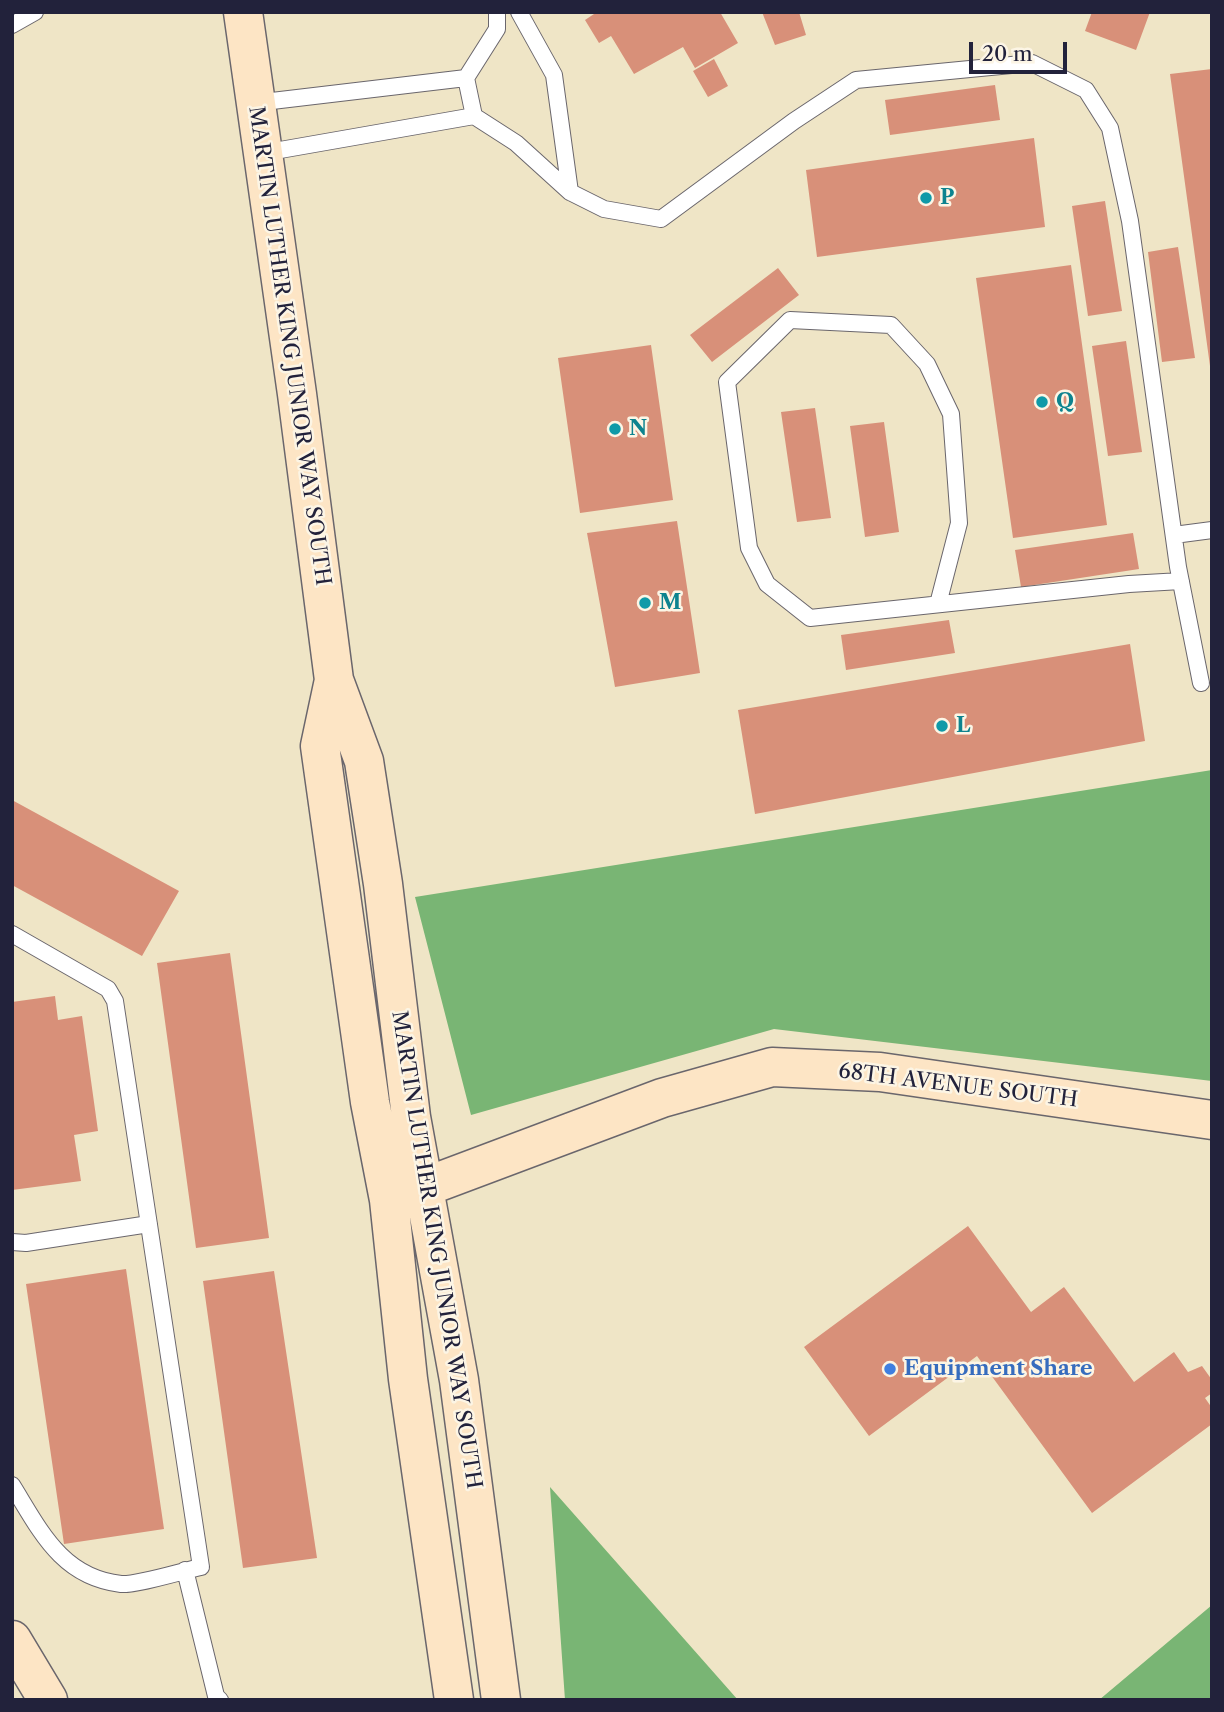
<!DOCTYPE html>
<style>
body{margin:0}
#map{position:relative;width:1224px;height:1712px;overflow:hidden;background:#efe5c6;font-family:"Libre Caslon Text",serif}
canvas{display:block}
.frame{position:absolute;inset:0;border:14px solid #22223b;pointer-events:none}
.scale{position:absolute;left:969px;top:42px;width:98px;height:32px;box-sizing:border-box;border:4px solid #22223b;border-top:0;padding-left:9px;font-size:21px;line-height:24px;white-space:nowrap;color:#22223b;-webkit-text-stroke:5px #fcf5e5;paint-order:stroke}
</style>
<div id="map">
<canvas width="1224" height="1712"></canvas>
<div class="frame"></div>
<div class="scale">20 m</div>
</div>
<script>
const ctx = document.querySelector('canvas').getContext('2d');
ctx.lineJoin = 'round';
function paint(path, color) { ctx.fillStyle = color; ctx.fill(path, 'evenodd'); }
function trace(path, color, width, dash) { ctx.strokeStyle = color; ctx.lineWidth = width; ctx.lineCap = dash ? 'butt' : 'round'; ctx.setLineDash(dash || []); ctx.stroke(path); }
function drawText(font, color, halo, rows, align = 'center') {
  ctx.font = font + ' "Libre Caslon Text",serif'; ctx.lineWidth = 5; ctx.setLineDash([]); ctx.textBaseline = 'middle'; ctx.strokeStyle = halo; ctx.fillStyle = color; for (const [text, x, y, turn = 0] of rows) {
    ctx.save(); ctx.translate(x, y); ctx.rotate((+turn || 0) * Math.PI / 180); ctx.textAlign = isNaN(turn) ? turn : align; if (halo) ctx.strokeText(text, 0, 0); ctx.fillText(text, 0, 0); ctx.restore();
  }
}
paint(new Path2D(`
 M 1212,770 L 1212,1081 L 774,1029 L 471,1115 L 415,897 Z
 M 550,1487 L 738,1700 L 565,1700 Z
 M 1212,1605 L 1212,1700 L 1099,1700 Z`), '#79b574');
paint(new Path2D(`
 M 597,12 L 720,12 L 738,43 L 695,68 L 683,47 L 634,74 L 611,36 L 599,43 L 585,20 Z
 M 762,12 L 799,12 L 806,35 L 775,45 Z
 M 1092,12 L 1150,12 L 1136,50 L 1085,31 Z
 M 714,59 L 728,86 L 708,97 L 693,71 Z
 M 1212,69 L 1212,366 L 1210,366 L 1170,74 Z
 M 995,85 L 1000,120 L 890,135 L 885,100 Z
 M 1034,138 L 1045,227 L 817,257 L 806,170 Z
 M 1105,201 L 1122,311 L 1088,316 L 1072,206 Z
 M 1178,247 L 1195,358 L 1162,362 L 1148,252 Z
 M 1071,265 L 1107,525 L 1013,538 L 976,278 Z
 M 778,268 L 799,295 L 712,362 L 690,335 Z
 M 1126,341 L 1142,452 L 1108,456 L 1092,346 Z
 M 651,345 L 673,500 L 580,513 L 558,358 Z
 M 815,408 L 831,518 L 797,522 L 781,412 Z
 M 884,422 L 899,532 L 865,537 L 850,426 Z
 M 677,521 L 700,673 L 615,687 L 587,533 Z
 M 1133,533 L 1139,569 L 1021,587 L 1015,550 Z
 M 949,620 L 955,653 L 846,670 L 841,635 Z
 M 1130,644 L 1145,741 L 755,814 L 738,710 Z
 M 12,800 L 179,891 L 142,956 L 12,885 Z
 M 230,953 L 269,1238 L 196,1248 L 157,963 Z
 M 55,996 L 58,1020 L 82,1016 L 98,1131 L 74,1135 L 81,1181 L 12,1190 L 12,1002 Z
 M 968,1226 L 1031,1312 L 1064,1287 L 1134,1382 L 1174,1352 L 1188,1372 L 1202,1366 L 1212,1380 L 1212,1393 L 1205,1398 L 1212,1408 L 1212,1424 L 1092,1513 L 977,1356 L 869,1436 L 804,1347 Z
 M 126,1269 L 164,1529 L 64,1544 L 26,1284 Z
 M 274,1271 L 317,1558 L 243,1568 L 203,1281 Z`), '#d89079');
const lane = new Path2D(`
 M 497,12 L 497,29 L 466,78 L 474,116 L 516,143 L 570,192 L 604,209 L 661,219 L 794,121 L 856,80 L 1032,63 L 1086,90 L 1110,128 L 1130,221 L 1178,567 L 1201,683
 M 519,12 L 554,75 L 570,192
 M 12,25 L 35,12
 M 255,103 L 466,78
 M 263,153 L 474,116
 M 1174,535 L 1212,530
 M 938,604 L 959,523 L 951,414 L 927,364 L 891,325 L 790,320 L 727,382 L 749,548 L 767,584 L 810,618 L 1129,584 L 1181,581
 M 12,934 L 108,989 L 115,1001 L 201,1567 C 182,1571 138,1585 121,1584 C 61,1577 40,1530 12,1485
 M 12,1242 L 26,1243 L 149,1224
 M 185,1570 L 216,1696 L 220,1700`);
const secondary = new Path2D(`
 M 243,12 L 297,394 L 334,680 L 364,761 L 383,884 L 411,1117 L 459,1380 L 501,1700
 M 334,680 L 320,746 L 370,1102 L 389,1200 L 408,1379 L 454,1700
 M 401,1196 L 662,1098 L 772,1067 L 880,1072 L 1212,1120
 M 12,1640 L 48,1700`);
trace(lane, '#6a666c', 18);
trace(secondary, '#6a666c', 41);
trace(lane, '#fff', 16);
trace(secondary, '#fde5c5', 38);
for (const [x, y, r, color] of [
 [926,198,7,"#0f9aa8"],
 [1042,402,7,"#0f9aa8"],
 [615,429,7,"#0f9aa8"],
 [645,603,7,"#0f9aa8"],
 [942,726,7,"#0f9aa8"],
 [890,1369,7,"#3f7fe0"]
]) { const dot = new Path2D(); dot.arc(x, y, r, 0, 2 * Math.PI); ctx.fillStyle = color; ctx.fill(dot); trace(dot, '#fcf5e5', 2.5); }
drawText('bold 21px', '#0d838f', '#fcf5e5', [
 ["P",940,198],
 ["Q",1056,402],
 ["N",629,429],
 ["M",659,603],
 ["L",956,726]
], 'left');
drawText('21px', '#22223b', '#fcf5e5', [
 ["MARTIN LUTHER KING JUNIOR WAY SOUTH",289,346,82],
 ["68TH AVENUE SOUTH",958,1086,7],
 ["MARTIN LUTHER KING JUNIOR WAY SOUTH",436,1250,81]
]);
drawText('bold 21px', '#366cbe', '#fcf5e5', [
 ["Equipment Share",904,1369]
], 'left');
</script>
